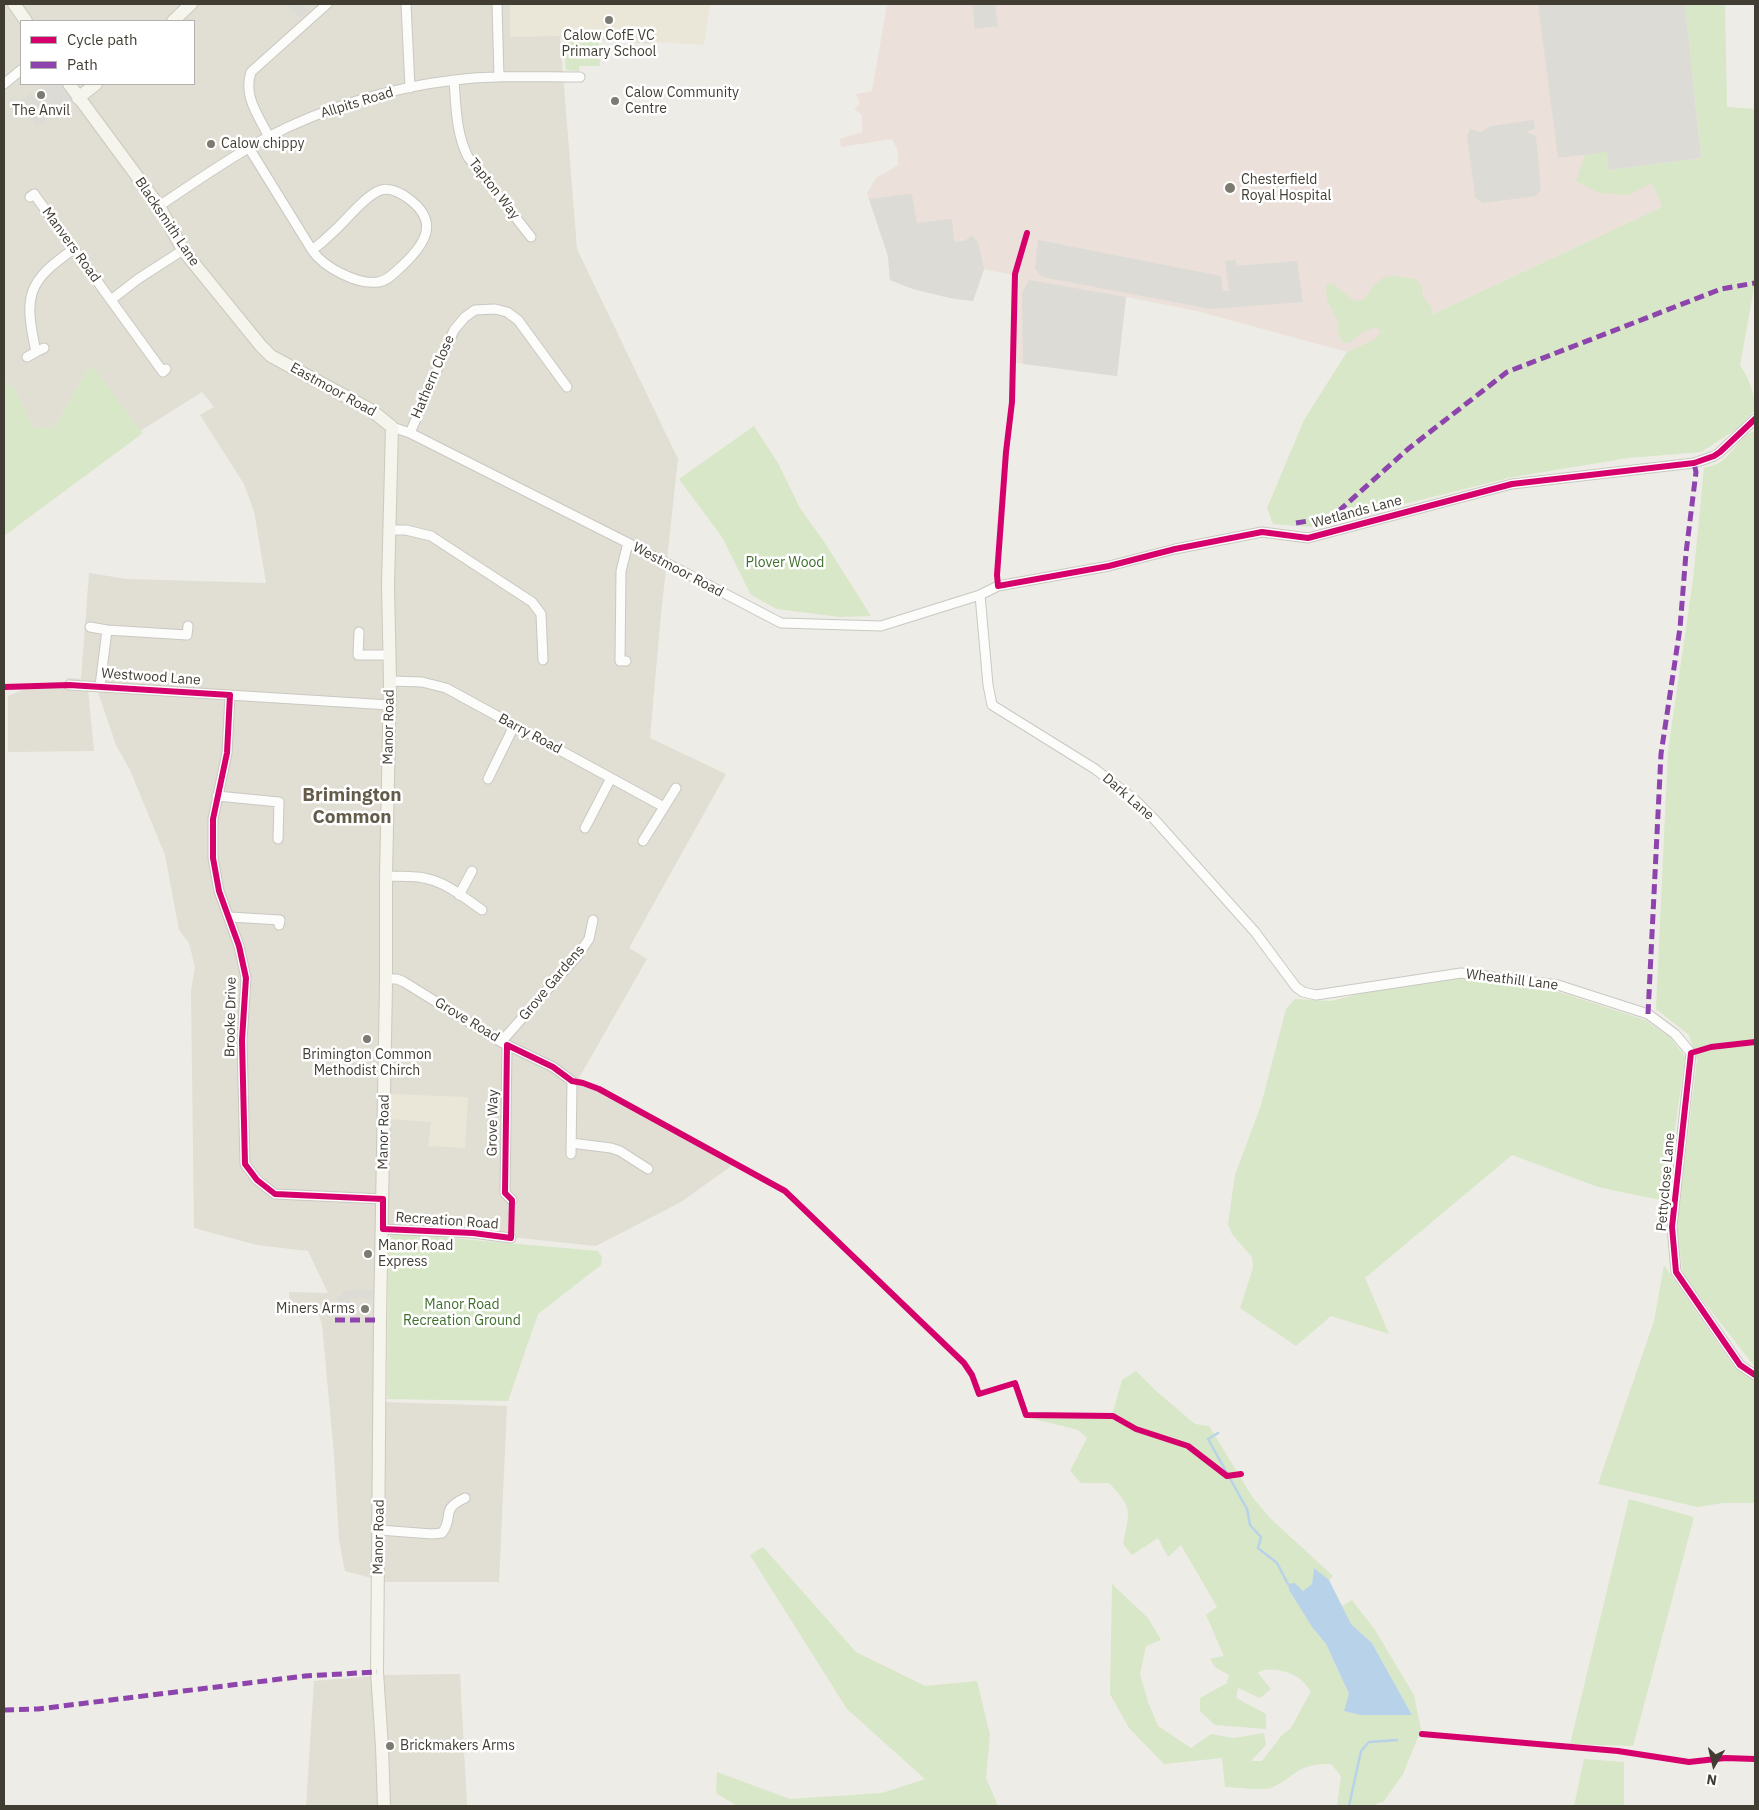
<!DOCTYPE html>
<style>
body{margin:0}
#map{position:relative;width:1759px;height:1810px;overflow:hidden;background:#edece6;font-family:"IBM Plex Sans",sans-serif}
canvas{display:block}
.frame{position:absolute;inset:0;border:5px solid #413d33;pointer-events:none}
.legend{position:absolute;left:20px;top:20px;width:175px;height:65px;box-sizing:border-box;background:#fff;border:1px solid #b3b1ad;margin:0;padding:6px 9px;list-style:none;font-size:15px;color:#413d33}
.legend li{display:flex;align-items:center;gap:10px;height:25px}
.legend b{width:25px;border:1px solid #b3b1ad}
.north{position:absolute;left:1689px;top:1740px;width:50px;height:50px;-webkit-text-stroke:4px #fff;paint-order:stroke;rotate:189deg;font-size:14px;font-weight:700;line-height:20px;text-align:center;color:#413d33}
.north::after{content:'';display:block;margin:auto;width:18px;height:22px;background:#413d33;clip-path:polygon(50% 0,100% 100%,50% 72%,0 100%)}
</style>
<div id="map">
<canvas width="1759" height="1810"></canvas>
<div class="frame"></div>
<ul class="legend">
<li><b style="height:6px;background:#d6006c"></b>Cycle path</li>
<li><b style="height:6px;background:#8e44ad"></b>Path</li>
</ul>
<div class="north">N</div>
</div>
<script>
const ctx = document.querySelector('canvas').getContext('2d');
ctx.lineJoin = 'round';
function paint(path, color) { ctx.fillStyle = color; ctx.fill(path, 'evenodd'); }
function trace(path, color, width, dash) { ctx.strokeStyle = color; ctx.lineWidth = width; ctx.lineCap = dash ? 'butt' : 'round'; ctx.setLineDash(dash || []); ctx.stroke(path); }
function drawText(font, color, halo, rows, align = 'center') {
  ctx.font = font + ' "IBM Plex Sans",sans-serif'; ctx.lineWidth = 5; ctx.setLineDash([]); ctx.textBaseline = 'middle'; ctx.strokeStyle = halo; ctx.fillStyle = color; for (const [text, x, y, turn = 0] of rows) {
    ctx.save(); ctx.translate(x, y); ctx.rotate((+turn || 0) * Math.PI / 180); ctx.textAlign = isNaN(turn) ? turn : align; if (halo) ctx.strokeText(text, 0, 0); ctx.fillText(text, 0, 0); ctx.restore();
  }
}
paint(new Path2D(`
 M 4,4 L 655,4 L 653,44 L 560,37 L 577,249 L 678,459 L 661,614 L 650,738 L 726,774 L 629,948 L 647,959 L 579,1078 L 734,1164 L 681,1202 L 596,1246 L 473,1233 L 387,1231 L 383,1402 L 507,1406 L 499,1582 L 386,1582 L 345,1571 L 339,1540 L 334,1454 L 322,1325 L 319,1315 L 290,1313 L 289,1292 L 328,1293 L 308,1251 L 257,1245 L 194,1228 L 191,990 L 195,967 L 189,943 L 179,930 L 165,855 L 130,770 L 116,745 L 98,692 L 88,690 L 94,751 L 8,752 L 8,696 L 28,688 L 67,687 L 67,678 L 81,679 L 89,573 L 127,579 L 266,583 L 254,511 L 244,484 L 200,415 L 214,407 L 202,392 L 140,431 L 91,365 L 54,428 L 34,428 L 14,389 L 4,381 ZM 21,21 L 194,21 L 194,84 L 21,84 Z
 M 460,1674 L 467,1806 L 306,1806 L 314,1681 L 386,1675 Z`), '#e1ded3');
paint(new Path2D(`
 M 510,4 L 710,4 L 704,45 L 560,36 L 510,37 Z
 M 390,1094 L 468,1097 L 465,1148 L 428,1146 L 431,1122 L 390,1119 Z`), '#ebe7d8');
paint(new Path2D(`
 M 887,4 L 1685,4 L 1693,82 L 1609,170 L 1576,181 L 1652,183 L 1662,207 L 1429,316 L 1347,352 L 1197,311 L 1126,297 L 1117,376 L 1010,362 L 1019,276 L 984,269 L 973,301 L 950,298 L 913,289 L 890,280 L 888,256 L 867,193 L 876,178 L 898,165 L 898,151 L 892,139 L 841,147 L 840,139 L 862,132 L 862,115 L 854,109 L 860,104 L 856,94 L 872,91 Z`), '#ece0da');
paint(new Path2D(`
 M 1685,4 L 1725,4 L 1727,107 L 1755,109 L 1755,283 L 1740,365 C 1749,379 1755,393 1755,410 L 1737,429 L 1701,452 L 1628,458 L 1513,477 L 1311,527 L 1273,524 L 1267,508 L 1304,420 L 1347,352 L 1376,339 L 1381,331 L 1376,327 L 1361,333 L 1349,343 L 1342,343 L 1338,331 L 1338,322 L 1327,300 L 1326,285 L 1332,283 L 1354,301 L 1364,300 C 1381,273 1387,273 1417,280 L 1422,288 L 1423,297 L 1432,308 L 1431,315 L 1662,207 L 1652,183 L 1629,195 L 1599,193 L 1576,181 L 1585,155 L 1607,151 L 1609,170 L 1701,158 Z
 M 564,40 L 599,42 L 600,66 L 579,66 L 579,71 L 566,70 Z
 M 91,365 L 143,433 L 4,536 L 4,381 L 14,389 L 34,428 L 54,428 Z
 M 754,426 L 778,463 L 800,508 L 825,543 L 871,616 L 840,617 L 777,609 L 751,595 L 722,537 L 679,479 Z
 M 1755,431 L 1755,1367 L 1683,1275 L 1677,1228 L 1697,1060 L 1689,1035 L 1656,1009 L 1668,751 L 1693,580 L 1704,468 C 1708,467 1715,465 1719,463 C 1733,455 1740,434 1755,431 Z
 M 1460,978 L 1556,991 L 1645,1020 L 1671,1038 L 1685,1057 L 1665,1201 L 1598,1187 L 1512,1155 L 1365,1278 L 1389,1334 L 1331,1316 L 1296,1346 L 1240,1308 L 1253,1268 L 1252,1257 L 1232,1234 L 1228,1224 L 1235,1175 L 1261,1105 L 1286,1009 L 1295,999 L 1331,1001 L 1367,992 Z
 M 393,1233 L 598,1251 L 602,1257 L 601,1265 L 538,1314 L 508,1401 L 387,1399 L 388,1237 Z
 M 1664,1265 L 1734,1367 L 1755,1380 L 1755,1503 L 1723,1503 L 1698,1507 L 1598,1484 L 1654,1321 Z
 M 1136,1371 L 1156,1391 L 1195,1424 L 1209,1426 L 1253,1498 L 1272,1520 L 1333,1576 L 1329,1580 L 1314,1569 L 1312,1584 L 1303,1591 L 1289,1584 L 1289,1590 L 1312,1627 L 1326,1644 L 1349,1694 L 1345,1711 L 1360,1715 L 1412,1715 L 1372,1643 L 1351,1624 L 1342,1606 L 1352,1600 L 1375,1630 L 1414,1695 L 1421,1730 L 1403,1774 L 1384,1801 L 1372,1806 L 1337,1806 L 1341,1776 L 1331,1764 C 1297,1763 1297,1776 1271,1788 C 1264,1791 1234,1787 1225,1787 L 1222,1758 L 1164,1764 L 1129,1728 L 1110,1694 L 1112,1584 L 1148,1618 L 1161,1640 L 1146,1646 L 1140,1674 L 1148,1702 L 1158,1726 L 1191,1748 L 1211,1734 L 1234,1738 L 1264,1733 L 1266,1745 L 1251,1761 L 1262,1761 L 1282,1735 L 1291,1728 L 1311,1691 C 1307,1687 1303,1680 1297,1677 C 1287,1671 1267,1666 1258,1673 L 1271,1689 L 1260,1698 L 1238,1688 L 1236,1698 L 1266,1714 L 1266,1729 L 1215,1725 L 1200,1711 L 1200,1698 L 1227,1683 L 1229,1675 L 1215,1667 L 1210,1659 L 1224,1656 L 1206,1615 L 1217,1607 L 1181,1545 L 1168,1557 L 1158,1538 L 1132,1555 L 1123,1544 C 1130,1511 1133,1508 1109,1483 L 1081,1483 L 1070,1471 L 1087,1438 L 1078,1430 L 1026,1417 L 1111,1419 L 1122,1380 Z
 M 1629,1499 L 1694,1517 L 1633,1746 L 1570,1744 Z
 M 763,1547 L 856,1652 L 925,1686 L 977,1681 L 990,1735 L 986,1778 L 998,1806 L 737,1806 L 716,1793 L 717,1772 L 790,1799 L 882,1793 L 925,1779 L 847,1709 L 750,1555 Z
 M 1584,1759 L 1624,1762 L 1624,1806 L 1574,1806 Z`), '#d8e7c7');
paint(new Path2D(`
 M 287,4 L 303,4 L 309,10 L 300,18 Z
 M 972,4 L 995,4 L 998,26 L 975,29 Z
 M 1538,4 L 1685,4 L 1701,158 L 1609,170 L 1607,152 L 1558,158 Z
 M 39,84 L 61,84 L 73,99 L 37,126 L 19,103 L 31,93 L 41,106 L 51,99 Z
 M 1534,120 L 1535,130 L 1532,129 L 1527,132 L 1536,136 L 1541,189 L 1536,196 L 1483,203 L 1475,197 L 1467,136 L 1470,129 L 1481,132 L 1491,126 Z
 M 908,194 L 912,195 L 917,223 L 952,219 L 954,242 L 965,241 L 971,235 L 978,242 L 984,269 L 973,301 L 950,298 L 913,289 L 890,280 L 888,256 L 869,199 Z
 M 1038,240 L 1221,276 L 1223,291 L 1229,291 L 1225,261 L 1235,260 L 1237,266 L 1297,261 L 1303,302 L 1211,309 L 1042,277 L 1035,269 Z
 M 1029,280 L 1126,297 L 1117,376 L 1023,364 L 1022,293 Z
 M 376,1290 L 376,1299 L 350,1298 L 350,1316 L 338,1316 L 332,1304 L 339,1304 L 338,1296 L 342,1296 L 343,1291 Z`), '#dcdbd6');
paint(new Path2D(`
 M 1314,1568 L 1329,1580 L 1351,1624 L 1372,1643 L 1412,1715 L 1360,1715 L 1344,1711 L 1349,1694 L 1326,1644 L 1312,1627 L 1289,1590 L 1288,1584 L 1295,1583 L 1303,1591 L 1312,1584 Z`), '#b8d2ea');
trace(new Path2D(`
 M 1218,1433 L 1208,1439 L 1247,1509 L 1250,1525 L 1261,1537 L 1258,1548 L 1277,1563 L 1288,1584
 M 1349,1806 L 1361,1751 L 1369,1742 L 1397,1740`), '#b8d2ea', 2.5);
const street = new Path2D(`
 M 406,4 L 410,88
 M 497,4 L 499,77
 M 454,80 C 456,107 456,133 468,157 L 531,237
 M 4,84 L 21,70
 M 269,137 C 258,115 243,96 251,72 L 327,4
 M 249,148 L 312,250 C 323,267 357,285 378,282 C 388,281 396,271 403,265 C 425,244 440,222 409,199 C 401,193 391,187 381,190 C 364,196 346,221 332,233 C 326,239 319,245 312,250
 M 30,197 L 34,194 L 163,372 L 166,369
 M 159,206 C 194,183 230,157 268,137 C 323,108 393,87 455,80 C 496,75 538,77 580,77
 M 111,300 L 138,279 L 183,250
 M 44,348 L 36,352 C 24,296 26,282 74,249
 M 27,357 L 36,352
 M 392,427 L 410,433 L 628,543 L 781,623 L 881,626 L 980,595 L 998,586 L 1109,566 L 1175,549 L 1262,532 L 1308,538 L 1512,484 L 1694,463 L 1714,456 L 1720,452 L 1755,419
 M 410,433 L 454,330 L 465,317 L 475,310 L 495,309 L 507,312 L 518,320 L 567,387
 M 390,530 L 406,530 L 431,536 L 532,602 L 541,614 L 543,660
 M 980,595 L 988,685 L 992,705 L 1095,769 L 1135,800 L 1155,820 L 1255,932 L 1296,987 L 1303,992 L 1316,995 L 1461,973 L 1558,985 L 1648,1014 L 1675,1034 L 1691,1053 L 1672,1227 L 1676,1272 L 1740,1365 L 1755,1375
 M 90,627 L 107,630
 M 359,632 L 358,655 L 389,655
 M 626,661 L 620,661 L 621,571 L 628,543
 M 390,681 L 422,682 L 446,688 L 664,807
 M 69,685 L 389,705
 M 100,686 L 107,630 L 187,635 L 188,626
 M 230,695 L 227,753 L 213,819 L 213,858 L 219,891 L 239,946 L 246,978 L 242,1040 L 245,1164 L 257,1180 L 275,1194 L 383,1199
 M 488,779 L 514,726
 M 217,796 L 279,802 L 278,839
 M 585,828 L 611,778
 M 643,841 L 676,788
 M 386,876 C 399,877 415,875 428,879 C 447,883 466,899 482,910
 M 459,895 L 472,871
 M 230,917 L 280,920 L 279,925
 M 386,979 L 397,979 L 404,982 L 501,1042 L 553,1067 L 572,1081 L 571,1154
 M 501,1042 L 578,955 L 589,939 L 593,920
 M 507,1045 L 505,1193 L 512,1200
 M 571,1143 L 611,1148 L 620,1151 L 648,1169
 M 383,1229 L 473,1233 L 511,1238
 M 379,1530 L 432,1534 L 442,1533 C 455,1516 439,1510 465,1498`);
const secondary = new Path2D(`
 M 14,4 L 26,21
 M 173,21 L 191,4
 M 69,84 L 159,206 L 183,250 L 261,346 L 271,356 L 371,410 L 392,427 L 388,585 L 390,681 L 386,876 L 386,984 L 380,1320 L 377,1672 L 382,1747 L 384,1806
 M 78,98 L 96,84`);
trace(street, '#c9c8c2', 11);
trace(secondary, '#ccc9bd', 14);
trace(street, '#fcfcfb', 9);
trace(secondary, '#f5f4ed', 12);
trace(new Path2D(`
 M 1296,523 L 1332,517 L 1408,449 L 1507,372 L 1721,289 L 1755,283
 M 1648,1014 L 1661,754 L 1680,628 L 1686,553 L 1696,472 L 1694,463
 M 335,1320 L 380,1320
 M 4,1710 L 38,1709 L 305,1676 L 377,1672`), '#8e44ad', 5, [10, 5]);
trace(new Path2D(`
 M 1027,233 L 1015,274 L 1012,402 L 1006,452 L 997,575 L 998,586 L 1109,566 L 1175,549 L 1262,532 L 1308,538 L 1512,484 L 1694,463 L 1714,456 L 1720,452 L 1755,419
 M 4,687 L 69,685 L 230,695 L 227,753 L 213,819 L 213,858 L 219,891 L 239,946 L 246,978 L 242,1040 L 245,1164 L 257,1180 L 275,1194 L 383,1199 L 383,1229 L 473,1233 L 511,1238 L 512,1200 L 505,1193 L 507,1045 L 553,1067 L 572,1081 L 583,1083 L 599,1089 L 785,1191 L 964,1363 L 972,1375 L 979,1394 L 1015,1383 L 1026,1415 L 1113,1416 L 1136,1429 L 1188,1446 L 1227,1476 L 1241,1474
 M 1755,1042 L 1711,1047 L 1691,1053 L 1672,1227 L 1676,1272 L 1740,1365 L 1755,1375
 M 1422,1734 L 1618,1751 L 1689,1762 L 1725,1758 L 1755,1759`), '#d6006c', 6);
for (const [x, y, r, color] of [
 [609,20,5,"#7d7a72"],
 [41,95,5,"#7d7a72"],
 [615,101,5,"#7d7a72"],
 [211,144,5,"#7d7a72"],
 [1230,188,6,"#7d7a72"],
 [367,1039,5,"#7d7a72"],
 [368,1254,5,"#7d7a72"],
 [365,1309,5,"#7d7a72"],
 [390,1746,5,"#7d7a72"]
]) { const dot = new Path2D(); dot.arc(x, y, r, 0, 2 * Math.PI); ctx.fillStyle = color; ctx.fill(dot); trace(dot, '#fff', 2); }
drawText('14px', '#413d33', '#fff', [
 ["Calow CofE VC",609,36,"center"],
 ["Primary School",609,52,"center"],
 ["Calow Community",625,93],
 ["Centre",625,109],
 ["The Anvil",41,111,"center"],
 ["Calow chippy",221,144],
 ["Chesterfield",1241,180],
 ["Royal Hospital",1241,196],
 ["Brimington Common",367,1055,"center"],
 ["Methodist Chirch",367,1071,"center"],
 ["Manor Road",378,1246],
 ["Express",378,1262],
 ["Miners Arms",355,1309,"right"],
 ["Brickmakers Arms",400,1746]
], 'left');
drawText('14px', '#413d33', '#fff', [
 ["Allpits Road",357,103,-17],
 ["Tapton Way",494,189,52],
 ["Blacksmith Lane",167,222,56],
 ["Manvers Road",71,245,54],
 ["Hathern Close",433,377,-67],
 ["Eastmoor Road",333,390,29],
 ["Wetlands Lane",1357,512,-15],
 ["Westmoor Road",678,570,28],
 ["Westwood Lane",151,677,4],
 ["Manor Road",389,727,-89],
 ["Barry Road",530,734,28],
 ["Dark Lane",1128,797,41],
 ["Wheathill Lane",1512,980,7],
 ["Grove Gardens",552,983,-50],
 ["Brooke Drive",231,1017,-89],
 ["Grove Road",467,1020,31],
 ["Grove Way",493,1123,-89],
 ["Manor Road",384,1132,-89],
 ["Pettyclose Lane",1666,1182,-85],
 ["Recreation Road",447,1221,4],
 ["Manor Road",379,1537,-89]
]);
drawText('14px', '#3f6f2b', '#fff', [
 ["Plover Wood",785,563],
 ["Manor Road",462,1305],
 ["Recreation Ground",462,1321]
]);
drawText('bold 19px', '#645c4b', '#fff', [
 ["Brimington",352,796],
 ["Common",352,818]
]);
</script>
